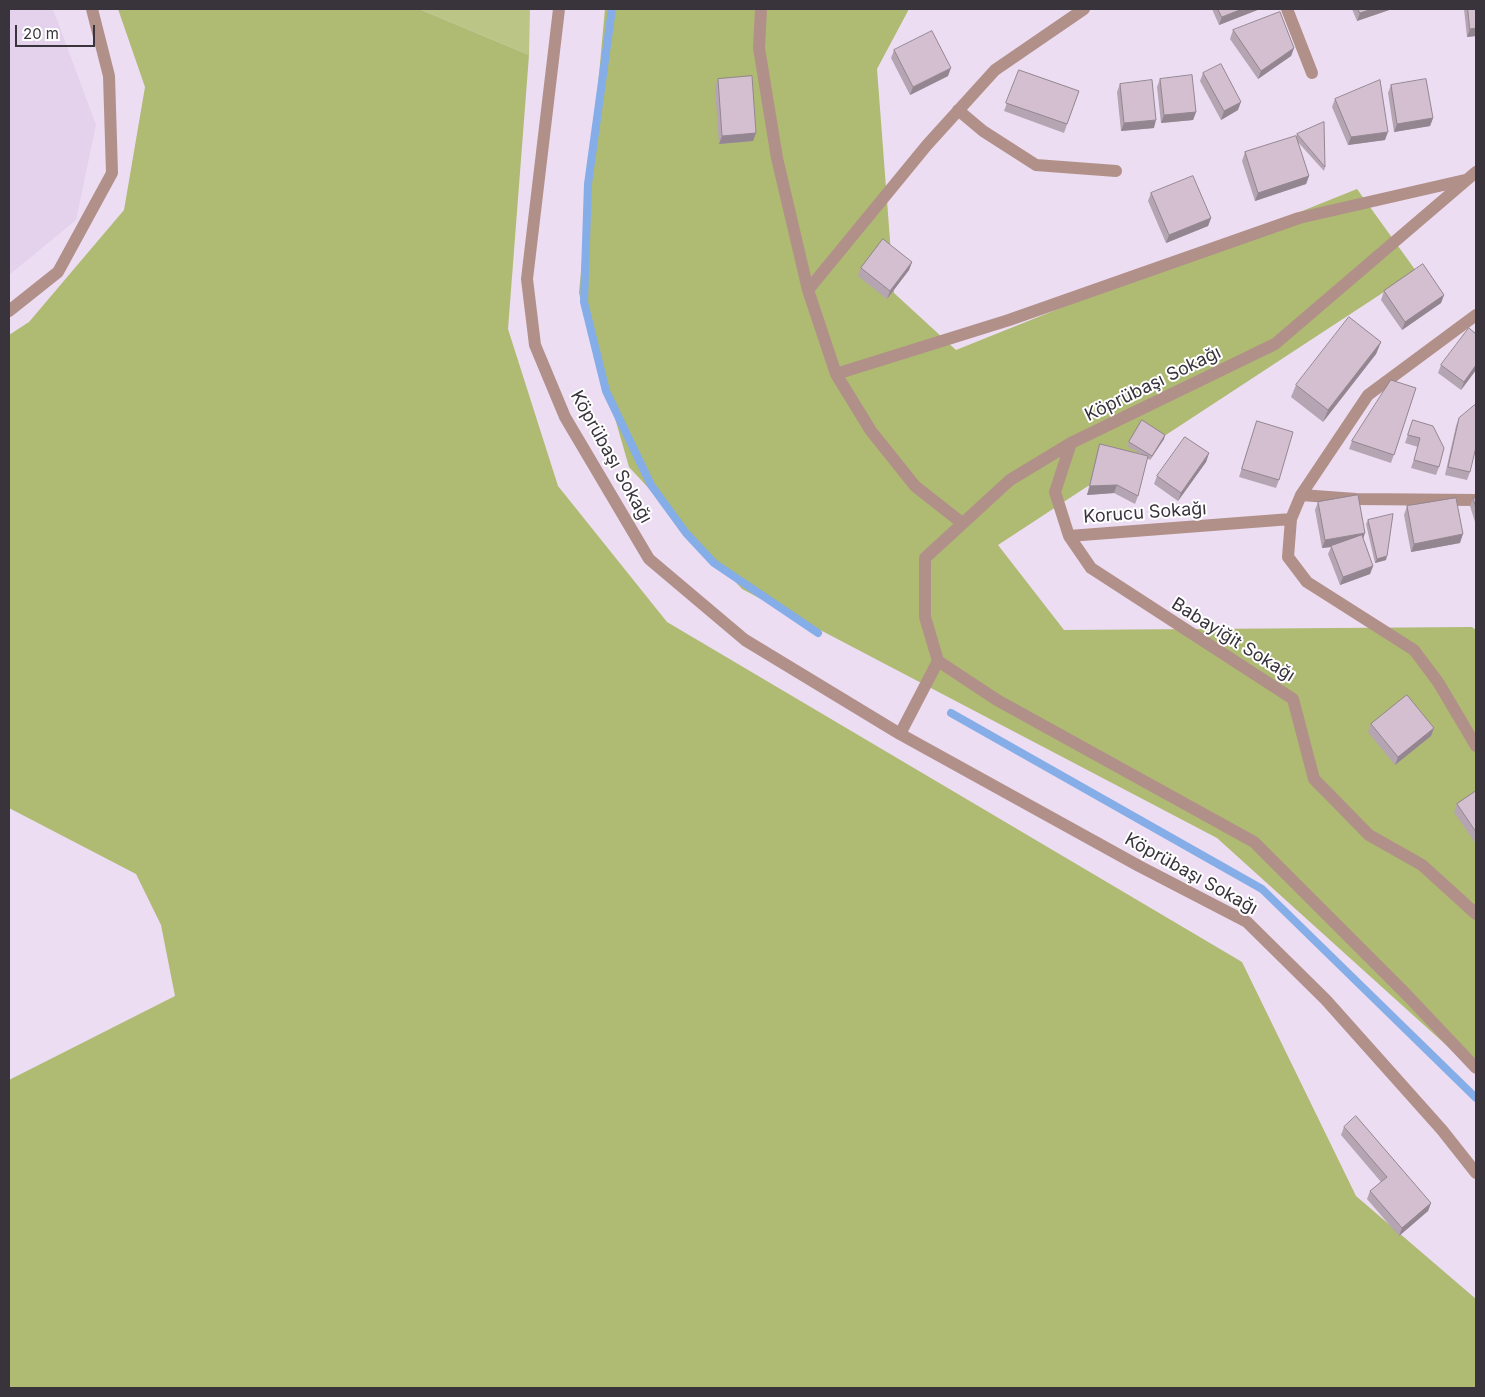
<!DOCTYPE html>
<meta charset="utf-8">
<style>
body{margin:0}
#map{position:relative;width:1485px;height:1397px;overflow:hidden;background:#ecddf2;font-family:Inter,sans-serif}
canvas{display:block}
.frame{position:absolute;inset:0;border:10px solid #39333b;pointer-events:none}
.scale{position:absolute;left:15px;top:25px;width:80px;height:22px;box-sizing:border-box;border:2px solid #39333b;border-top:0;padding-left:6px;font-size:15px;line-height:18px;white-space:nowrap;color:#39333b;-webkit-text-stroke:4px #fff;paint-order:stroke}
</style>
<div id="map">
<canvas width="1485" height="1397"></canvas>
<div class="frame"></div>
<div class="scale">20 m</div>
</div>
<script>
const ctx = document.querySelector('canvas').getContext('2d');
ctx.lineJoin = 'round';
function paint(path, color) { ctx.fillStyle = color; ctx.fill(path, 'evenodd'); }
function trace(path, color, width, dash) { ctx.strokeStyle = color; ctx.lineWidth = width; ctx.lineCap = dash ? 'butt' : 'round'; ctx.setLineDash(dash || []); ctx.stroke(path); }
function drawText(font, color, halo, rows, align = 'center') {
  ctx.font = font + ' Inter,sans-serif'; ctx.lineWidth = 4; ctx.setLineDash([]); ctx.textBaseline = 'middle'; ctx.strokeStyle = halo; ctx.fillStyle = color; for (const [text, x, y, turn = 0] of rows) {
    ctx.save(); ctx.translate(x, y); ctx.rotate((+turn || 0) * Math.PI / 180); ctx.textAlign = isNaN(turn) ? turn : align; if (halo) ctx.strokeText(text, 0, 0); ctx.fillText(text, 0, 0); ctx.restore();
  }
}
paint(new Path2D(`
 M 9,9 L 53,9 L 96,125 L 76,220 L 9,275 Z`), '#e4d1ec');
paint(new Path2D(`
 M 419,9 L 530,9 L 529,55 Z`), '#bbc686');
paint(new Path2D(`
 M 118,9 L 419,9 L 529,55 L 508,329 L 558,486 L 667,622 L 1242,962 L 1356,1196 L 1476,1299 L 1476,1388 L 9,1388 L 9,1080 L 175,996 L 161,925 L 136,874 L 9,808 L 9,335 L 29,322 L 124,210 L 145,87 Z
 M 605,9 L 909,9 L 877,69 L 894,293 L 956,350 L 1357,189 L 1416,271 L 998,545 L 1064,630 L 1472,627 L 1476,630 L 1476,1072 L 1217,838 L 742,589 L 629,467 L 579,293 Z`), '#afba73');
trace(new Path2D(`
 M 612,9 L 588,184 L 584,302 L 606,391 L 651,485 L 686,533 L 714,563 L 818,633
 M 951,713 L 1262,889 L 1476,1098`), '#85ade7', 8);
trace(new Path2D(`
 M 559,9 L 527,279 L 535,345 L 565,417 L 649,559 L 745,640 L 900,734 L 1139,866 L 1247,922 L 1326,1000 L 1442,1130 L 1476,1173
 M 761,9 L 759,48 L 777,158 L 808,290 L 836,374 L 871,431 L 915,486 L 962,523
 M 1287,9 L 1312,73
 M 958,110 L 983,131 L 1036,165 L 1116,171
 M 1476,172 L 1275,344 L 1071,443 L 1010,480 L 925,558 L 925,617 L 938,661 L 997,700 L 1254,842 L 1406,994 L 1476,1068
 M 808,290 L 927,145 L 995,70 L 1084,9
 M 9,311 L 58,272 L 112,173 L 109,76 L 92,9
 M 1476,315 L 1368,395 L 1301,495 L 1291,519 L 1288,557 L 1307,582 L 1414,650 L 1438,682 L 1476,746
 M 836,374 L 1009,320 L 1299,218 L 1465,180
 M 1071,443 L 1055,492 L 1069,536 L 1291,519
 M 1301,495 L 1356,499 L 1476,500
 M 1069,536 L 1091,568 L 1293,699 L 1314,779 L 1369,835 L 1422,865 L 1476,914
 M 900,734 L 938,661`), '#b2908a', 12);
paint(new Path2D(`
 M 1212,9 L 1260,9 L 1219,25 Z
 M 1352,9 L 1392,9 L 1357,21 Z
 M 1464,9 L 1476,9 L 1476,36 L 1467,37 Z
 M 1233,30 L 1294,48 L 1291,56 L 1258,79 L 1230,39 Z
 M 894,50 L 948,76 L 910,95 L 891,58 Z
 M 1019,70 L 1079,91 L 1064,133 L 1004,111 Z
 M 1203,73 L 1238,110 L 1221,120 L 1200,81 Z
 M 718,79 L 753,141 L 719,144 L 715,87 Z
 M 1160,79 L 1196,112 L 1193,120 L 1161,123 L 1157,87 Z
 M 1120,84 L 1154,128 L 1121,131 L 1117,92 Z
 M 1391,85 L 1433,118 L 1430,126 L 1394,132 L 1388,93 Z
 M 1335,99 L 1385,140 L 1348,145 L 1332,107 Z
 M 1297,134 L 1325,167 L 1324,171 L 1297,141 L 1309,176 L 1306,184 L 1255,201 L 1242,161 L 1245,152 L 1296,137 Z
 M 1151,193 L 1211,218 L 1208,226 L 1166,243 L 1148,201 Z
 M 912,262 L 909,270 L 887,299 L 858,276 L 861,268 Z
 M 1384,291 L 1444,295 L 1441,303 L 1402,330 L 1381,300 Z
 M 1476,328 L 1476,370 L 1461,390 L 1438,373 L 1441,365 L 1475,332 Z
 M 1381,342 L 1376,354 L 1323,422 L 1291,397 L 1296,385 Z
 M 1416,388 L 1391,463 L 1349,449 L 1352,441 Z
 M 1459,418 L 1470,472 L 1467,480 L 1445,475 L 1456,426 Z
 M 1413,420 L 1439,467 L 1436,475 L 1411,468 L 1418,447 L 1405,443 Z
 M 1257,421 L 1279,480 L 1276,488 L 1239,477 Z
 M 1165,435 L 1164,439 L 1150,460 L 1147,458 L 1138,496 L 1135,504 L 1114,493 L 1087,495 L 1097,452 L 1100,444 L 1141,454 L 1127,446 L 1129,442 Z
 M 1209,453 L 1206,462 L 1178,501 L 1154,484 L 1157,476 Z
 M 1473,498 L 1476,498 L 1476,525 L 1470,506 Z
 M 1318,502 L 1363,538 L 1373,566 L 1370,574 L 1340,585 L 1328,554 L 1331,547 L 1322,548 L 1315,510 Z
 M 1407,506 L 1460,543 L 1411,552 L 1404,515 Z
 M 1368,520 L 1386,560 L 1375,563 L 1366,524 Z
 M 1371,724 L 1434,728 L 1431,736 L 1395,765 L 1368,732 Z
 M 1476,791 L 1476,844 L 1454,812 L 1457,804 Z
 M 1344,1127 L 1431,1203 L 1428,1211 L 1399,1236 L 1367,1199 L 1370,1191 L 1381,1182 L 1341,1135 Z`), '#b5a4b2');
paint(new Path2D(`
 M 1242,9 L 1260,9 L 1219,25 L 1222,17 Z
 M 1372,9 L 1392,9 L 1357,21 L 1360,13 Z
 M 1476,28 L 1476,36 L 1467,37 L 1470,29 Z
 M 1294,48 L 1291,56 L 1258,79 L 1261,71 Z
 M 951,68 L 948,76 L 910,95 L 913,87 Z
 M 1241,102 L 1238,110 L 1221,120 L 1224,111 Z
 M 1196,112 L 1193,120 L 1161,123 L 1164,115 Z
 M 1433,118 L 1430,126 L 1394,132 L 1397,124 Z
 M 1156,120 L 1154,128 L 1121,131 L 1124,123 Z
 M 1388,132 L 1385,140 L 1348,145 L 1351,137 Z
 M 756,133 L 753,141 L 719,144 L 722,136 Z
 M 1309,176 L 1306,184 L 1255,201 L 1258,193 Z
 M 1211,218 L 1208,226 L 1166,243 L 1169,235 Z
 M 912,262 L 909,270 L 887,299 L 890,291 Z
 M 1444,295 L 1441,303 L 1402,330 L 1405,322 Z
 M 1381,342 L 1376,354 L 1323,422 L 1328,410 Z
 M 1476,365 L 1476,370 L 1461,390 L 1464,382 Z
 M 1165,435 L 1164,439 L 1150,460 L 1152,456 Z
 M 1209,453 L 1206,462 L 1178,501 L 1181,493 Z
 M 1117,485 L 1114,493 L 1087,495 L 1090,486 Z
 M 1365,533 L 1362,542 L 1331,546 L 1331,547 L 1322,548 L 1325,540 Z
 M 1463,534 L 1460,543 L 1411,552 L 1414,544 Z
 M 1387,556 L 1386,560 L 1375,563 L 1377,559 Z
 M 1373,566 L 1370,574 L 1340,585 L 1343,577 Z
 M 1434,728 L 1431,736 L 1395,765 L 1398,757 Z
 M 1431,1203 L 1428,1211 L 1399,1236 L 1402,1228 Z`), '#948691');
const building = new Path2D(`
 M 1218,9 L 1242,9 L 1222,17 Z
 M 1358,9 L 1372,9 L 1360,13 Z
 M 1468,9 L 1476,9 L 1476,28 L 1470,29 Z
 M 1280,12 L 1294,48 L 1261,71 L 1233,30 Z
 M 932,31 L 951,68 L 913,87 L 894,50 Z
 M 1221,64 L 1241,102 L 1224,111 L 1203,73 Z
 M 1019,70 L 1079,91 L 1067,124 L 1006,103 Z
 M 1192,75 L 1196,112 L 1164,115 L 1160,79 Z
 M 752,76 L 756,133 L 722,136 L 718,79 Z
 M 1426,79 L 1433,118 L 1397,124 L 1391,85 Z
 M 1152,80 L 1156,120 L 1124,123 L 1120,84 Z
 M 1380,80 L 1388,132 L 1351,137 L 1335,99 Z
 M 1324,122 L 1325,167 L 1297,134 Z
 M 1296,136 L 1309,176 L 1258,193 L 1245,152 Z
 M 1193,176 L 1211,218 L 1169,235 L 1151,193 Z
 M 883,239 L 912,262 L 890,291 L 861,268 Z
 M 1423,264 L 1444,295 L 1405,322 L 1384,291 Z
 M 1349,317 L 1381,342 L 1328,410 L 1296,385 Z
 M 1469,328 L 1476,334 L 1476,365 L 1464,382 L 1441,365 Z
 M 1391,380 L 1416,388 L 1394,455 L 1352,441 Z
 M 1476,404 L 1476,447 L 1470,472 L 1448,467 L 1459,418 Z
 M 1142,420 L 1165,435 L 1152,456 L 1129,442 Z
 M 1413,420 L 1433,426 L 1444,448 L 1439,467 L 1414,460 L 1420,438 L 1408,435 Z
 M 1257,421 L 1293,432 L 1279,480 L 1242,469 Z
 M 1185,437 L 1209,453 L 1181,493 L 1157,476 Z
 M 1100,444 L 1148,456 L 1138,496 L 1117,485 L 1090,486 Z
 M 1358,495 L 1365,533 L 1325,540 L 1318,502 Z
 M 1456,498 L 1463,534 L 1414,544 L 1407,506 Z
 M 1473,498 L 1476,498 L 1476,507 Z
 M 1393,514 L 1387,556 L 1377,559 L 1368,520 Z
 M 1362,535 L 1373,566 L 1343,577 L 1331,546 Z
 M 1407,695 L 1434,728 L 1398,757 L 1371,724 Z
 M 1476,791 L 1476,832 L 1457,804 Z
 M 1356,1116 L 1431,1203 L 1402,1228 L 1370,1191 L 1387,1177 L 1344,1127 Z`);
paint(building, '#d3bfcf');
trace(building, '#948691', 1);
drawText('18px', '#39333b', '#fff', [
 ["Köprübaşı Sokağı",1153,384,-26],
 ["Köprübaşı Sokağı",611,457,61],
 ["Korucu Sokağı",1145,513,-4],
 ["Babayiğit Sokağı",1233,640,32],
 ["Köprübaşı Sokağı",1191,874,29]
]);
</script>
